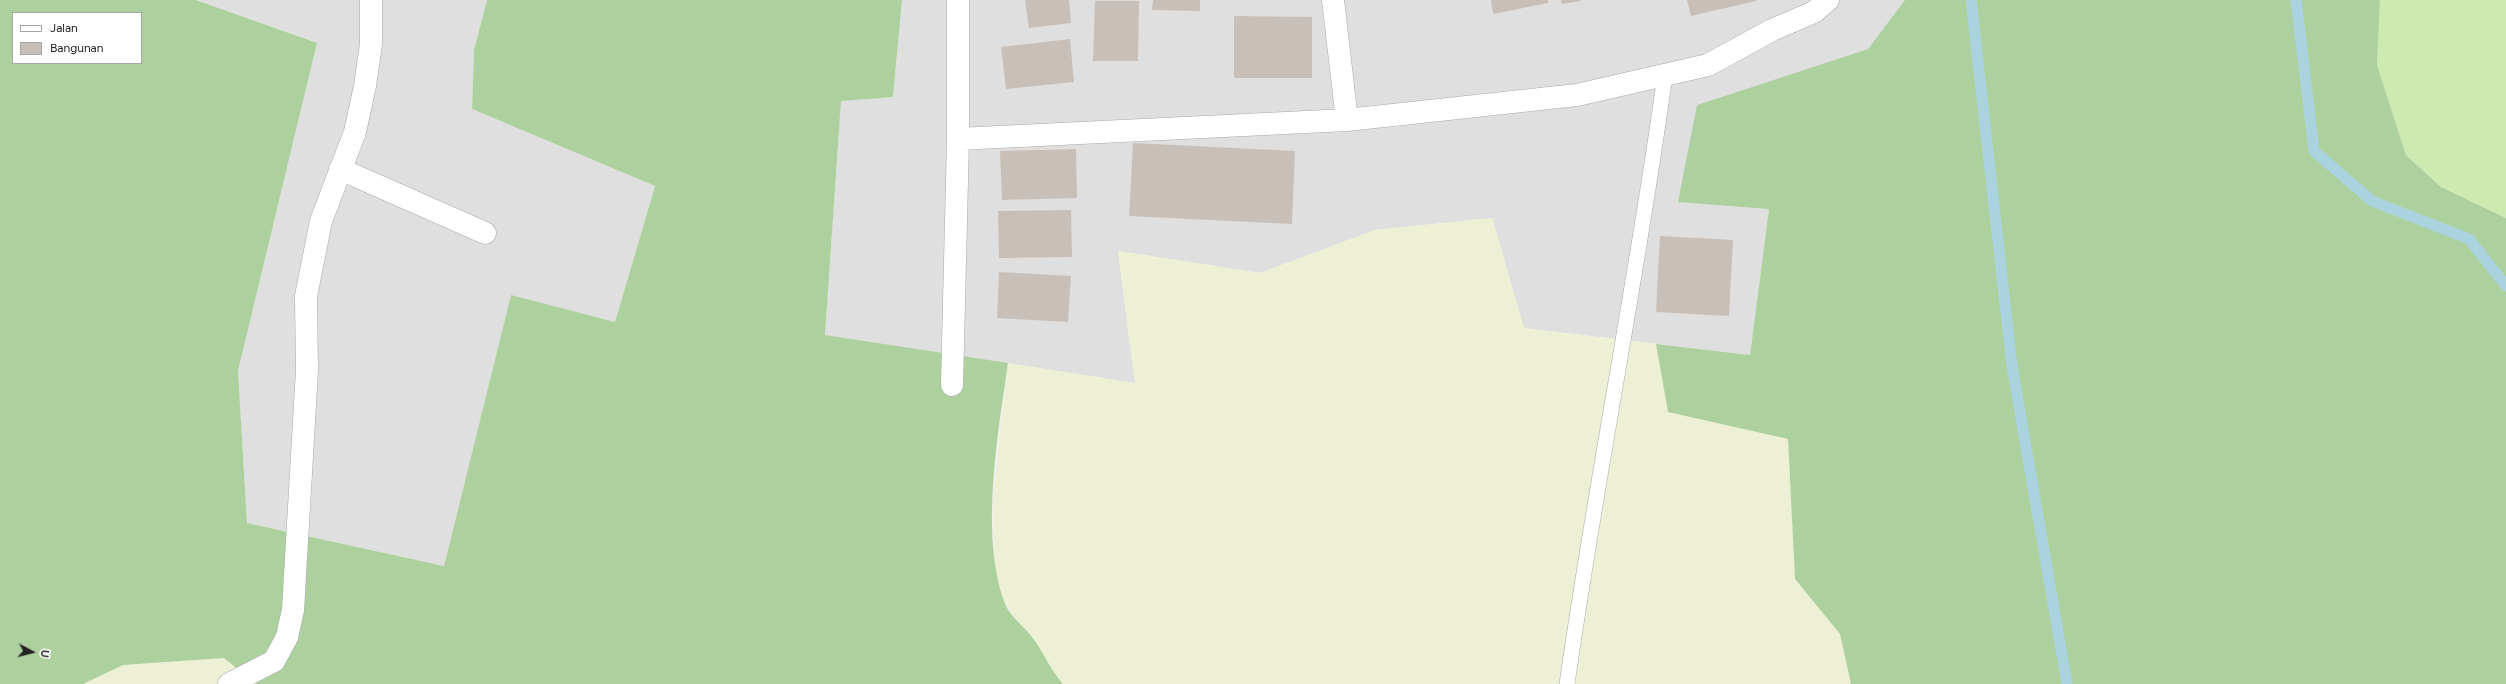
<!DOCTYPE html>
<style>
body{margin:0}
#map{position:relative;width:2506px;height:684px;overflow:hidden;background:#f2efe9;font-family:Figtree,sans-serif}
canvas{display:block}
.legend{position:absolute;left:12px;top:12px;width:130px;height:52px;box-sizing:border-box;background:#fff;border:1px solid #a7a7a7;margin:0;padding:5px 7px;list-style:none;font-size:12px;color:#222}
.legend li{display:flex;align-items:center;gap:8px;height:20px}
.legend b{width:20px;border:1px solid #a7a7a7}
.north{position:absolute;left:12px;top:632px;width:40px;height:40px;-webkit-text-stroke:3px #fff;paint-order:stroke;rotate:97deg;font-size:11px;font-weight:700;line-height:16px;text-align:center;color:#222}
.north::after{content:'';display:block;margin:auto;width:14px;height:18px;background:#222;clip-path:polygon(50% 0,100% 100%,50% 72%,0 100%)}
</style>
<div id="map">
<canvas width="2506" height="684"></canvas>
<ul class="legend">
<li><b style="height:5px;background:#fff"></b>Jalan</li>
<li><b style="height:11px;background:#c7bfb8"></b>Bangunan</li>
</ul>
<div class="north">U</div>
</div>
<script>
const ctx = document.querySelector('canvas').getContext('2d');
ctx.lineJoin = 'round';
function paint(path, color) { ctx.fillStyle = color; ctx.fill(path, 'evenodd'); }
function trace(path, color, width, dash) { ctx.strokeStyle = color; ctx.lineWidth = width; ctx.lineCap = dash ? 'butt' : 'round'; ctx.setLineDash(dash || []); ctx.stroke(path); }
paint(new Path2D(`
 M 196,0 L 487,0 L 474,50 L 472,109 L 655,186 L 615,322 L 511,296 L 444,566 L 247,523 L 238,371 L 317,43 Z
 M 902,0 L 1905,0 L 1868,49 L 1697,105 L 1769,209 L 1750,355 L 1524,328 L 1492,218 L 1375,230 L 1260,273 L 1118,251 L 1135,383 L 825,336 L 841,100 L 893,97 Z`), '#e0dfdf');
paint(new Path2D(`
 M 1492,218 L 1524,328 L 1656,344 L 1668,412 L 1788,439 L 1795,579 L 1840,634 L 1851,684 L 1063,684 L 1050,668 L 1034,640 L 1024,630 L 1004,602 L 995,571 L 993,503 L 1008,363 L 1135,383 L 1118,251 L 1260,273 L 1375,230 Z
 M 224,658 L 256,684 L 83,684 L 123,665 Z`), '#eef0d5');
paint(new Path2D(`
 M 2380,0 L 2506,0 L 2506,218 L 2441,187 L 2406,155 L 2377,65 Z`), '#cdebb0');
paint(new Path2D(`
 M 0,0 L 196,0 L 317,43 L 238,371 L 247,523 L 444,566 L 511,295 L 615,322 L 655,186 L 472,109 L 474,50 L 487,0 L 902,0 L 893,97 L 841,101 L 825,335 L 1008,363 C 998,433 980,533 1004,601 C 1009,617 1026,627 1035,641 C 1045,656 1051,670 1063,684 L 256,684 L 224,658 L 123,665 L 83,684 L 0,684 ZM 13,13 L 141,13 L 141,63 L 13,63 Z
 M 1905,0 L 2380,0 L 2377,65 L 2406,155 L 2441,187 L 2506,218 L 2506,684 L 1851,684 L 1840,634 L 1795,579 L 1788,439 L 1668,412 L 1656,344 L 1750,355 L 1769,209 L 1678,202 L 1697,105 L 1868,49 Z`), '#add19e');
trace(new Path2D(`
 M 1971,0 L 2012,366 L 2067,684
 M 2296,0 L 2314,151 L 2372,201 L 2469,239 L 2506,286`), '#aad3df', 11);
paint(new Path2D(`
 M 1025,0 L 1069,0 L 1071,23 L 1029,28 Z
 M 1153,0 L 1200,0 L 1200,11 L 1152,10 Z
 M 1491,0 L 1548,0 L 1548,3 L 1493,14 Z
 M 1561,0 L 1581,0 L 1581,1 L 1562,4 Z
 M 1687,0 L 1756,0 L 1756,1 L 1691,16 Z
 M 1095,1 L 1139,1 L 1138,61 L 1093,61 Z
 M 1234,16 L 1312,17 L 1312,78 L 1234,78 Z
 M 1070,39 L 1074,82 L 1006,89 L 1001,47 Z
 M 1133,143 L 1295,151 L 1292,224 L 1129,216 Z
 M 1076,149 L 1077,198 L 1002,200 L 1000,151 Z
 M 1071,210 L 1072,257 L 999,258 L 998,211 Z
 M 1660,236 L 1733,240 L 1729,316 L 1656,312 Z
 M 999,272 L 1071,276 L 1068,322 L 997,318 Z`), '#c7bfb8');
const lane = new Path2D(`
 M 1567,684 C 1596,480 1637,279 1665,75`);
const street = new Path2D(`
 M 1333,0 L 1347,120
 M 958,139 L 1347,120 L 1577,95 L 1708,65 L 1772,30 L 1814,12 L 1828,0
 M 340,169 L 485,233
 M 952,385 L 958,139 L 958,0
 M 229,684 L 274,661 L 287,637 L 293,610 L 307,370 L 306,296 L 321,221 L 355,132 L 365,86 L 371,44 L 371,0`);
trace(lane, '#a9a9a9', 16);
trace(street, '#a9a9a9', 23);
trace(lane, '#fff', 15);
trace(street, '#fff', 22);
</script>
